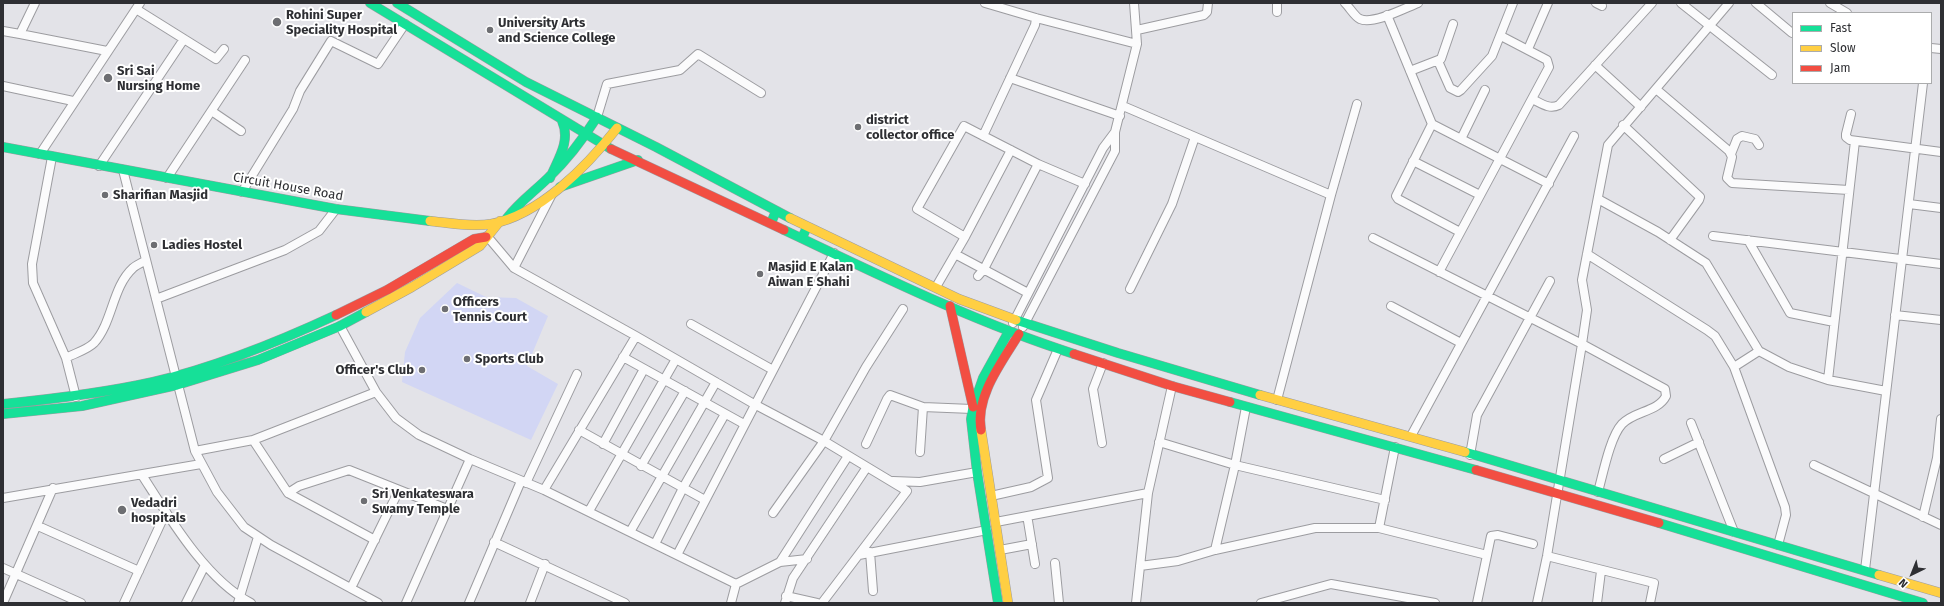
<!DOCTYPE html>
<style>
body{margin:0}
#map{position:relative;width:1944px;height:606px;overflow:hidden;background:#e3e3e8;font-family:"Fira Sans",sans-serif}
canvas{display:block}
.frame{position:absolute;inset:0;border:4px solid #2e2f33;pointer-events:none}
.legend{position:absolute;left:1792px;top:12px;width:140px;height:72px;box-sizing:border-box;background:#fff;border:1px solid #abacad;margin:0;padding:5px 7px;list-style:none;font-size:12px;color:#2e2f33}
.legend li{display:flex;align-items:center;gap:8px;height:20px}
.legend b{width:20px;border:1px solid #abacad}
.north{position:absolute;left:1892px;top:554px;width:40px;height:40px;-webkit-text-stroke:3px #fff;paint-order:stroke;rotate:223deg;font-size:11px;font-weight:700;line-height:16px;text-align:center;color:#2e2f33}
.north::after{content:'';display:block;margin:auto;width:14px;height:18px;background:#2e2f33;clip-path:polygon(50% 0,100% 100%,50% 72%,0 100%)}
</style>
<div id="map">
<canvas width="1944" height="606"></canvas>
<div class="frame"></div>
<ul class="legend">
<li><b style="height:5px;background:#16e098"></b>Fast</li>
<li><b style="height:5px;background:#ffcf43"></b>Slow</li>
<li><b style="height:5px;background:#f24e42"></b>Jam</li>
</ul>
<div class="north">N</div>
</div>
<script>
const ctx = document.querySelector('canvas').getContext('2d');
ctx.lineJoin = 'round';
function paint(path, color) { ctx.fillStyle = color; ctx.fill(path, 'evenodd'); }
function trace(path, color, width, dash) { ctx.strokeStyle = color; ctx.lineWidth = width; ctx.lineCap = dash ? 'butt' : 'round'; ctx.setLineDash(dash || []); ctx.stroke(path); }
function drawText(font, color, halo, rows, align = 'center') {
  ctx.font = font + ' "Fira Sans",sans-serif'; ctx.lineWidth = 4; ctx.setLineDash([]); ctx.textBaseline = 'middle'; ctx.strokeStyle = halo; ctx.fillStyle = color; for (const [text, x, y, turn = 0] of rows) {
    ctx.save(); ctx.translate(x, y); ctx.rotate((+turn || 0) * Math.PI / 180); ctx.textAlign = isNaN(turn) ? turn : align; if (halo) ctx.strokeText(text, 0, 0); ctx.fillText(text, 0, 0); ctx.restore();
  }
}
paint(new Path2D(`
 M 457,283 L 486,297 L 516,298 L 548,316 L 527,366 L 558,384 L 531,440 L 402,382 L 405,352 L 420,318 Z`), '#d2d6f4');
const street = new Path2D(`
 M 35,3 L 20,34 L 107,51
 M 985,3 L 1036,18 L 1137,44
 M 1345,3 C 1350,8 1355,17 1360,19 C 1373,25 1405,8 1418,3
 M 1596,3 L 1602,6
 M 1681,3 L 1772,75
 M 1756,3 L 1792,33
 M 1830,3 L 1847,13
 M 1277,12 L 1277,3
 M 1387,15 L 1432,124 L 1549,184
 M 1137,30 L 1204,15 L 1207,12 L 1208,3
 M 3,31 L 20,34
 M 184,39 L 216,59 L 224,49
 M 1931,48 L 1941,49
 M 1528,49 L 1548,3
 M 1438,61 L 1450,88 L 1458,92 L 1461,90 L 1492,56 L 1513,3
 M 1595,65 L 1641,107
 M 1410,71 L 1441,59 L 1453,24
 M 1010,78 L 1120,116
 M 3,86 L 73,101
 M 1656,89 L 1729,151 L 1732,157 L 1727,178 L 1732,183 L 1849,190
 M 1532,99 C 1541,103 1549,110 1559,105 L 1652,3
 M 1123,106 L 1331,195
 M 213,112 L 241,131
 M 1851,114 L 1846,134 L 1846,137 L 1850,140 L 1941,152
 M 597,117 L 607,84 L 680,70 L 698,54 L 761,93
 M 1432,124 L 1396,196 L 1398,199 L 1460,232
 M 1623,125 L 1700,197 L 1699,200 L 1670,240
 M 983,136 L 1035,25 L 1036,18
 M 1461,139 L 1485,90
 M 40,154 L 140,3
 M 1731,154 L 1737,139 L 1742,136 L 1755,139 L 1759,145
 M 52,157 L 32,264 L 33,283 L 66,358 L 76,397
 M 1413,161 L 1480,195
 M 99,166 L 184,39 L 136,9
 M 123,170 L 195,451 L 217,492 L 244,527 L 271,545 L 378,603
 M 167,178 L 245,60
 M 242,192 L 293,109 L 300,91 L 331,41 L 378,64 L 405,24
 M 1598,199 L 1658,232 L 1706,263 L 1759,351 L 1789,367 L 1828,380 L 1886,391
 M 1909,204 L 1941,208
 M 487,236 L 514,268 L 636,336 L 754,404 L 824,441 L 907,491 L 822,603
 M 1713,236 L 1941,264
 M 965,237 L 917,209 L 964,126 L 1038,164 L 1085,184
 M 1373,238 L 1582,344 L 1665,389 L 1666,396 C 1658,412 1634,411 1622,424 C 1610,437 1603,474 1598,492
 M 1748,240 L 1790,313 L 1834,322
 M 955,254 L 1028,293
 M 1587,254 L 1707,330 L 1715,336 L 1734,367 L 1785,507 L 1786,515 L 1778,545
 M 514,268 L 551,196
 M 1439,272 L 1549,67 L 1547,60 L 1501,36
 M 978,276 L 984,269 L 1038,164
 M 936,287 L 965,237 L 1011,150
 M 1130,289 L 1172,204 L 1195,137
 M 156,299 L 285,250 L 319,231 L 336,209
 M 1391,306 L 1461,343
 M 1895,315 L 1941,320
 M 1013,323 L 1103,148 L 1115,132
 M 691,324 L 773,370
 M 340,326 L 376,392 L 396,418 L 419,435 L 470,459 L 544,490 L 736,584 L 731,603
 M 1023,327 L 1115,151 L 1115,132 L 1137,44 L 1134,3
 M 623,357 L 744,424
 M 66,358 C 75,353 87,350 94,343 C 113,322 112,287 133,268 C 136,265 142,263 146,260
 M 1734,367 L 1759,351
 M 1828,380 L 1855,141
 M 1277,400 L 1331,195 L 1357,104
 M 1691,423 L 1734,532
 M 579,430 L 705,500
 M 1411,436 L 1574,136
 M 253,440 L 288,493 L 375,540
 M 1159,442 L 1235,465 L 1385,500
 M 1102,443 L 1093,389 L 1103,363
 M 603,444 L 644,369
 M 866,444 L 887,399 L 890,395 L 923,407
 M 1395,447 L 1379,528 L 1487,555
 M 195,451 L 253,440 L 376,392
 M 920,452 L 923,407 L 972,409
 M 1470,455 L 1477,415 L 1550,281
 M 1664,459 L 1699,442
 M 1814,465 L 1941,525
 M 641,466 L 685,391
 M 142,475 C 169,517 206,580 251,603
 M 893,481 L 920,482 L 977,472
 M 526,483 L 577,374
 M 544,490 L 636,336
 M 288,493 L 299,486 L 349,470 L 447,509
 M 991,496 L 1031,487 L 1048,478 L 1036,400 L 1058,349
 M 3,498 L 201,464
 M 589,511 L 676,359
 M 773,513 L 824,441 L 866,367 L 903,309
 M 1923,517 L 1937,458 L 1941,419
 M 1028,521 L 1035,564
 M 996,522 L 1148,493
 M 38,526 L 139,571
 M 630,532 L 716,382
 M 494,542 L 625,603
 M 655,544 L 683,488 L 725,414
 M 1000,550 L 1032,544
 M 1215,550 L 1235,465 L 1246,407
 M 870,552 L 873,591
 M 677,555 L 834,253
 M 859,555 L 987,530
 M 1547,556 L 1654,583 L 1650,603
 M 780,562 L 848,456
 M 1055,563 L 1059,603
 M 1140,566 L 1178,561 L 1215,550 L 1315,528 L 1379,528
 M 3,568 L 81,603
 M 1865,570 L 1923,83
 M 736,584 L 780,562 L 807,559
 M 351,588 L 399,490
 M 786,596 L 817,603
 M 3,603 L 53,488
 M 124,603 L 166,512
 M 186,603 L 205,565
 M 238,603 L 258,537
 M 406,603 L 470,459
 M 469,603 L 521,481
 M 530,603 L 545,564
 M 785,603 L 793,578 L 867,467
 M 1136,603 L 1148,493 L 1172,386
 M 1261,603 L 1331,584 L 1435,603
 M 1477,603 L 1491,536 L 1498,535 L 1533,544
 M 1537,603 L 1547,556 L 1582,344 L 1587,310 L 1582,280 L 1608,145 L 1729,3
 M 1597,603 L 1601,571`);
const fast = new Path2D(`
 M 370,3 L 611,149
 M 397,3 L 526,82 L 656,147 L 790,218
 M 3,147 L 336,209 L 430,221
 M 550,178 C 558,159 571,141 562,121
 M 560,187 L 638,160
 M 507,218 C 519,202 535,191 549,177 C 568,159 583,139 597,117
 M 771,223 L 776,211
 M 784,230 C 879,275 974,322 1074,354
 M 802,238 L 807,227
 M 1016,320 L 1118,353 L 1260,395
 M 1230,402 L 1476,470
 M 3,404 C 53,399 104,393 153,382 C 216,367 278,342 336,315
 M 3,414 L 82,406 L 177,385 L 258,360 L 340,326 L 366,312
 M 1465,452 L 1879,575
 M 1659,523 L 1923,603
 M 998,603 L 977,472 L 971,419 L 973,407 L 983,378 L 1009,331`);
const slow = new Path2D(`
 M 790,218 L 959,299 L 1016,320
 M 430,221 C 449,223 471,227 491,224 C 540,215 587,166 617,128
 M 366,312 L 412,287 L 480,246 L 500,221
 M 1260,395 L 1465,452
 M 981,430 L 1008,603
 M 1879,575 L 1941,593`);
const jam = new Path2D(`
 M 611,149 L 784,230
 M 950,306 L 973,407
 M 336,315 L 387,290 L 474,239 L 486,237
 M 1074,354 L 1172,386 L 1230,402
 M 981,430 C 975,396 1002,362 1019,334
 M 1476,470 L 1659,523`);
trace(street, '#9c9ca0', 10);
trace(fast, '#9c9ca0', 10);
trace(slow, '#9c9ca0', 10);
trace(jam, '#9c9ca0', 10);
trace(street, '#fbfbfc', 8);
trace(fast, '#16e098', 9);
trace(slow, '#ffcf43', 9);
trace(jam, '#f24e42', 9);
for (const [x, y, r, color] of [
 [277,22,5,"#6d6e72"],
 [490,30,4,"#6d6e72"],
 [108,78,5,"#6d6e72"],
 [858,127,4,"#6d6e72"],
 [105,195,4,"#6d6e72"],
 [154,245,4,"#6d6e72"],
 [760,274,4,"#6d6e72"],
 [445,309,4,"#6d6e72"],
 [467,359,4,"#6d6e72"],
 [422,370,4,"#6d6e72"],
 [364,501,4,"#6d6e72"],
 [122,510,5,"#6d6e72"]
]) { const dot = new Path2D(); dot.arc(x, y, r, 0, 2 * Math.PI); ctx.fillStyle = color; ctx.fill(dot); trace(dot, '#fff', 1.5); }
drawText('bold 13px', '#2e2f33', '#fff', [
 ["Rohini Super",286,15],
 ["Speciality Hospital",286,30],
 ["University Arts",498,23],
 ["and Science College",498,38],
 ["Sri Sai",117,71],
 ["Nursing Home",117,86],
 ["district",866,120],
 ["collector office",866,135],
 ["Sharifian Masjid",113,195],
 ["Ladies Hostel",162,245],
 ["Masjid E Kalan",768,267],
 ["Aiwan E Shahi",768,282],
 ["Officers",453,302],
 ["Tennis Court",453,317],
 ["Sports Club",475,359],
 ["Officer's Club",414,370,"right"],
 ["Sri Venkateswara",372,494],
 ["Swamy Temple",372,509],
 ["Vedadri",131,503],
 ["hospitals",131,518]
], 'left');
drawText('13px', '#2e2f33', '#fff', [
 ["Circuit House Road",288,187,10]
]);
</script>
